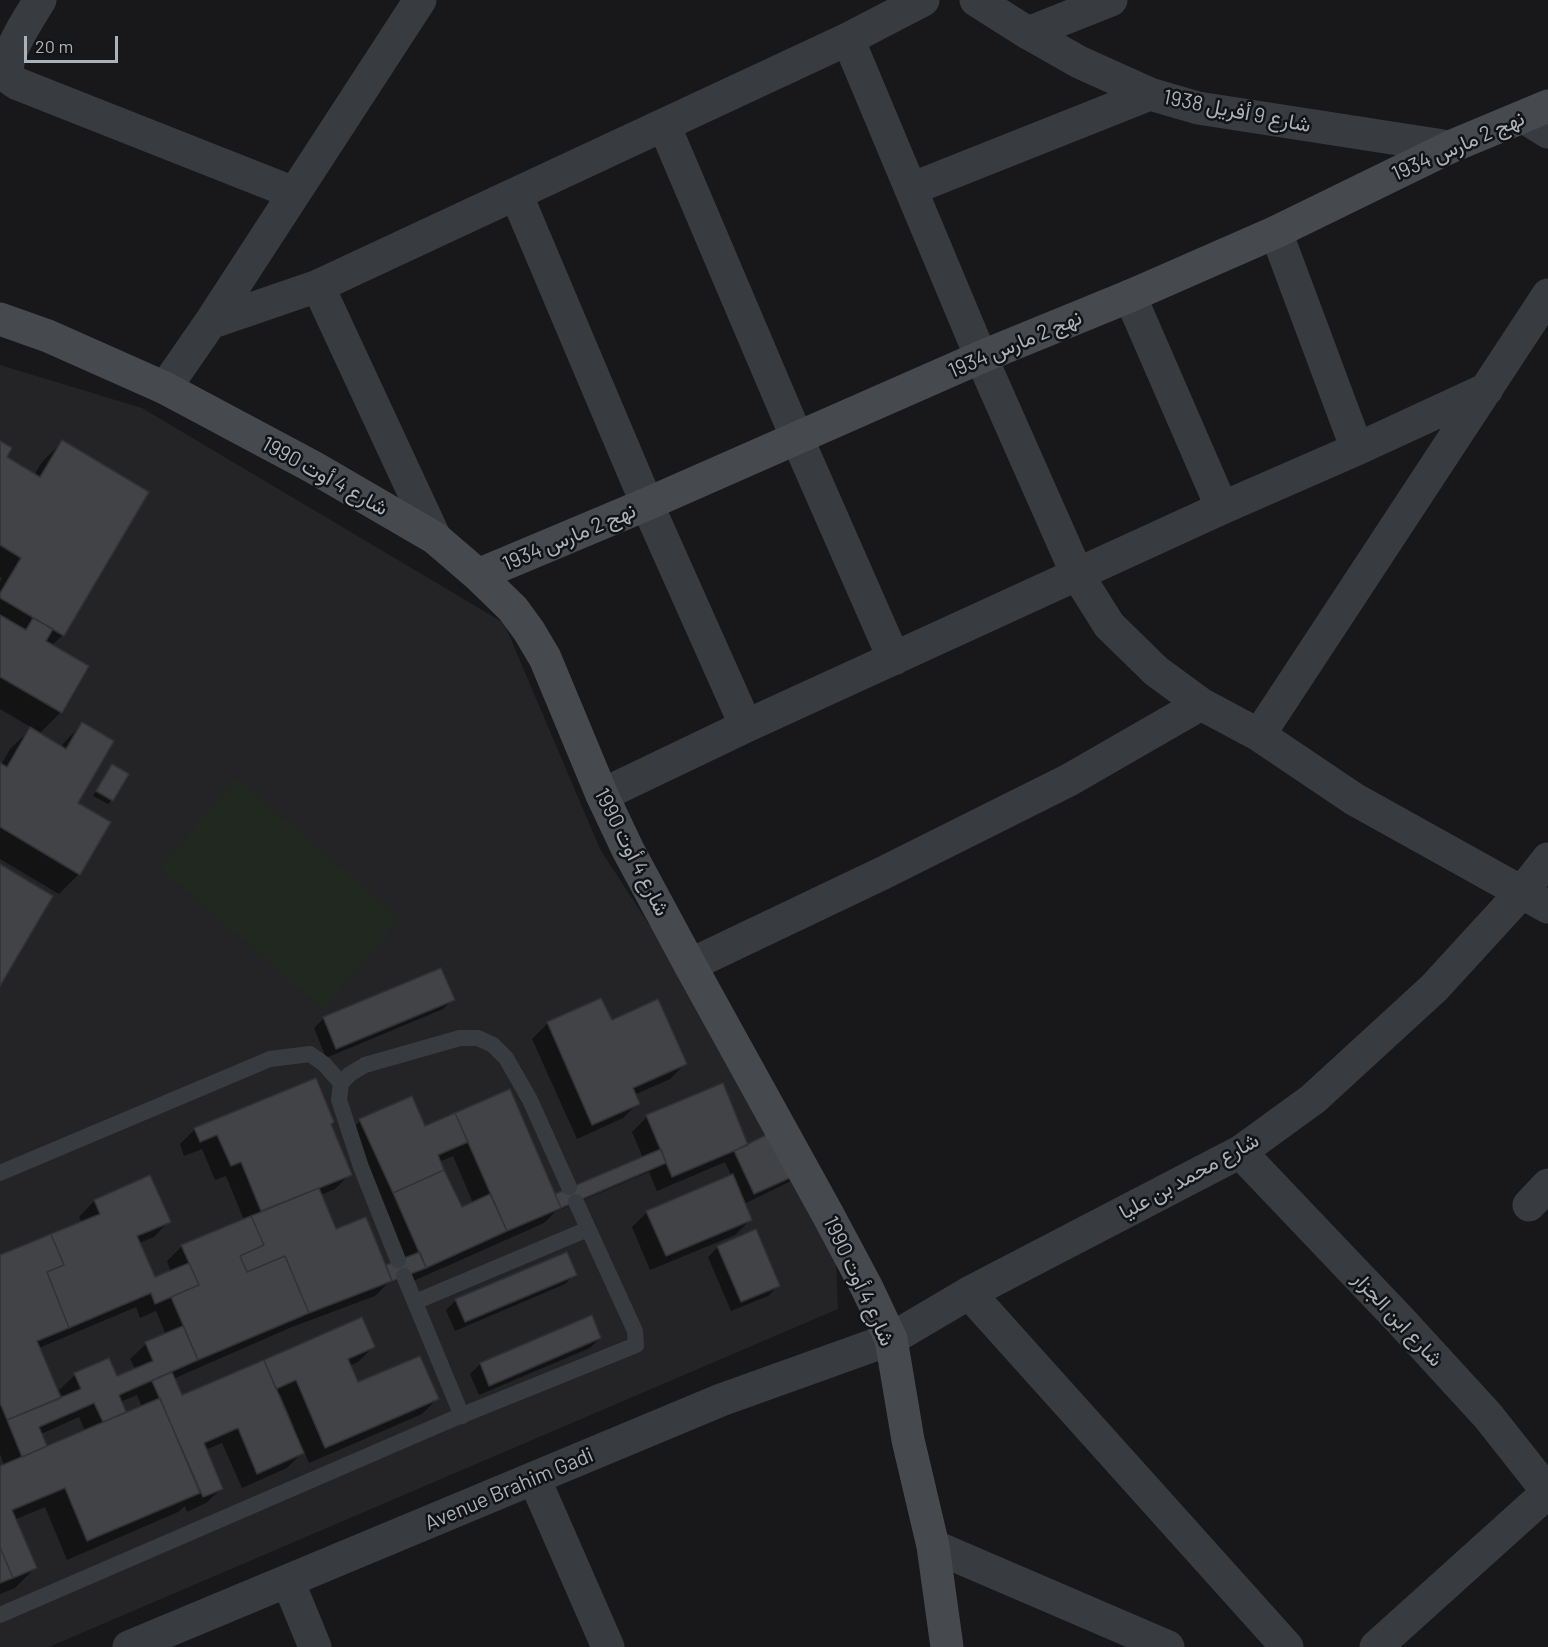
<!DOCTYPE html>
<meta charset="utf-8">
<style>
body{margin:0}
#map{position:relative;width:1548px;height:1647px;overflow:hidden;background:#18181a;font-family:Barlow,sans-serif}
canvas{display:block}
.scale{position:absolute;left:24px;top:36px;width:94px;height:27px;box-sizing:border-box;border:3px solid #aab2ba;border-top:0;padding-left:8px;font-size:18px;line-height:21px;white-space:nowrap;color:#aab2ba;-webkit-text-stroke:4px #131315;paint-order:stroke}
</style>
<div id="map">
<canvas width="1548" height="1647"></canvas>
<div class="scale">20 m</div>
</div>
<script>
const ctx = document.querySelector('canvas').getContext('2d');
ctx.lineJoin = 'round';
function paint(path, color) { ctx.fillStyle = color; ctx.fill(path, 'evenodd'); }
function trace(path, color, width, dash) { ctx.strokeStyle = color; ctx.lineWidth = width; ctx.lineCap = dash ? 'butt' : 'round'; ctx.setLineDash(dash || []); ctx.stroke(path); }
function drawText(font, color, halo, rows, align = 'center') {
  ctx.font = font + ' Barlow,Vazirmatn,sans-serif'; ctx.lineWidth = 5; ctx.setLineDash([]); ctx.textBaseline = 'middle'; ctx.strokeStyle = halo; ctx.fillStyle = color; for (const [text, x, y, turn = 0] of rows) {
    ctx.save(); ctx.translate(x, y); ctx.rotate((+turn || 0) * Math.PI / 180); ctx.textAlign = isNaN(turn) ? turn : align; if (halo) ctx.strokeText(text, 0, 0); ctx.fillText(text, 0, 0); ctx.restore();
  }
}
paint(new Path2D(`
 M 0,365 L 142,408 L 504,623 L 600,849 L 781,1128 L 835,1237 L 838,1309 L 49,1647 L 0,1647 Z`), '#242427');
paint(new Path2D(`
 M 237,778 L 400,919 L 323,1009 L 160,868 Z`), '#20281f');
paint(new Path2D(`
 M 62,442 L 63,635 L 51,646 L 87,667 L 61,712 L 39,734 L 60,747 L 82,724 L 76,803 L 79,874 L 59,894 L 0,859 L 0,764 L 1,765 L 10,749 L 32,728 L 0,709 L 0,582 L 2,578 L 0,577 L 0,443 L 5,458 L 34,475 L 42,462 Z
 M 112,766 L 112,800 L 108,804 L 93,796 L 108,771 Z
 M 453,999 L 443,1009 L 326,1058 L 314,1028 L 324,1018 Z
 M 611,1022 L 685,1064 L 670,1079 L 634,1095 L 638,1103 L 623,1118 L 577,1139 L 532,1039 L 548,1023 Z
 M 509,1091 L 554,1196 L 643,1158 L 632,1132 L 647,1117 L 747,1146 L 799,1172 L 789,1182 L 744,1204 L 750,1220 L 735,1235 L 650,1270 L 632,1227 L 647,1212 L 732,1177 L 725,1162 L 657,1191 L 649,1172 L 555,1212 L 544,1223 L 411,1282 L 408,1276 L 387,1284 L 375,1296 L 292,1327 L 173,1379 L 181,1397 L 373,1347 L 358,1362 L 350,1366 L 357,1384 L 437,1399 L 422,1414 L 309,1463 L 304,1451 L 287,1468 L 242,1488 L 222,1443 L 205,1450 L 222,1488 L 206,1503 L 187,1512 L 185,1506 L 178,1512 L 67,1560 L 45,1507 L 14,1520 L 35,1568 L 15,1588 L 0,1594 L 0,1467 L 4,1465 L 0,1454 L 0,1257 L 82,1223 L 79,1217 L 94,1201 L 150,1177 L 169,1221 L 154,1237 L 139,1243 L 155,1279 L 171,1272 L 167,1261 L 182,1246 L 244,1220 L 226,1176 L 215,1180 L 202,1149 L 184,1156 L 180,1144 L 195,1129 L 330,1125 L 350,1174 L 335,1189 L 321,1195 L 335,1231 L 385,1266 L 401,1260 L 345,1136 L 360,1121 L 424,1128 ZM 453,1156 L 473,1203 L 461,1209 L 439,1162 ZM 136,1307 L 140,1318 L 156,1311 L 166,1335 L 146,1344 L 130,1359 L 136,1370 L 116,1378 L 108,1360 L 75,1375 L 59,1390 L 63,1398 L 60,1400 L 39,1348 ZM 280,1394 L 294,1427 L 292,1428 L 277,1396 ZM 137,1395 L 142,1407 L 120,1417 L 125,1412 L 120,1402 ZM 79,1417 L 85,1431 L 46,1447 L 41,1434 Z
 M 718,1247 L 778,1286 L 768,1296 L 731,1311 L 708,1257 Z
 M 575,1274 L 565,1284 L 455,1331 L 446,1310 L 456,1300 Z
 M 600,1338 L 590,1348 L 479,1395 L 470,1374 L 480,1364 Z`), '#0007');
const building = new Path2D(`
 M 62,440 L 149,492 L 64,636 L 0,598 L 0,593 L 21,558 L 0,545 L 0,441 L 12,448 L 7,457 L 40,477 Z
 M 0,615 L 26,630 L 33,618 L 53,629 L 46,641 L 89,666 L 62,713 L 0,677 Z
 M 82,722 L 114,741 L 78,803 L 111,822 L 80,875 L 0,827 L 0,763 L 7,767 L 30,727 L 66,749 Z
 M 112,764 L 129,774 L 113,801 L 96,791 Z
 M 0,864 L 53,896 L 0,986 Z
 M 441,968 L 455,1000 L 336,1049 L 323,1017 Z
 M 601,998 L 612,1020 L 658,999 L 687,1064 L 633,1088 L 640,1104 L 592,1125 L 547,1022 Z
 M 316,1078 L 334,1122 L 331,1124 L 352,1175 L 261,1211 L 241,1162 L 231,1166 L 217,1135 L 200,1142 L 194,1128 Z
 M 723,1083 L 748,1145 L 672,1177 L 646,1115 Z
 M 510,1089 L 561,1208 L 507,1231 L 455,1113 Z
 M 412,1096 L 425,1126 L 455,1113 L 468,1142 L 438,1155 L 444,1170 L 393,1193 L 359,1119 Z
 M 778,1129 L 801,1173 L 754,1194 L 734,1151 Z
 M 661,1149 L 666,1163 L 561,1208 L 555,1194 Z
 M 444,1170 L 462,1207 L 490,1194 L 507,1231 L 426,1268 L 393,1193 Z
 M 733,1174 L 752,1220 L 666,1256 L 646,1211 Z
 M 150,1175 L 171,1222 L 137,1236 L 155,1277 L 189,1263 L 199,1285 L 155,1304 L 151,1293 L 69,1328 L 47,1272 L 64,1265 L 51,1234 L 100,1214 L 94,1200 Z
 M 319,1188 L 336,1229 L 366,1217 L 392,1281 L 309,1313 L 285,1256 L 247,1272 L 240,1256 L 264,1245 L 251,1216 Z
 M 251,1216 L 264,1245 L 240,1256 L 247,1272 L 285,1256 L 309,1313 L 198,1360 L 171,1297 L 199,1285 L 181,1245 Z
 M 756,1229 L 780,1286 L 741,1302 L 717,1246 Z
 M 51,1234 L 64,1265 L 47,1272 L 69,1328 L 37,1341 L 61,1398 L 7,1420 L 0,1403 L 0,1255 Z
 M 420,1252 L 426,1268 L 392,1281 L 386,1265 Z
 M 567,1252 L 577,1275 L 465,1322 L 455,1299 Z
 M 592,1315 L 601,1338 L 489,1386 L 480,1363 Z
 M 362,1317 L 375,1347 L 348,1359 L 358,1382 L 420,1356 L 439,1399 L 325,1448 L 296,1380 L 276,1389 L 264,1360 Z
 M 183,1326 L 198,1360 L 119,1395 L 126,1412 L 103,1422 L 94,1403 L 39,1427 L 47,1446 L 22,1457 L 7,1420 L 81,1389 L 74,1373 L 109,1358 L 117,1376 L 153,1361 L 145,1342 Z
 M 264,1360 L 304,1453 L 257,1474 L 238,1428 L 204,1443 L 223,1489 L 203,1497 L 152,1381 L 172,1372 L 182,1395 Z
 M 160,1398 L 200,1493 L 87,1541 L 65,1488 L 12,1510 L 37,1568 L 13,1578 L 0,1547 L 0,1466 Z
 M 0,1547 L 13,1578 L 0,1583 Z`);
paint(building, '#424347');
trace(building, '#323236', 1.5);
trace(new Path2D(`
 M 0,1173 L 270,1059 L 310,1054 L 324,1064 L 341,1083
 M 398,1260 L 361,1167 L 339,1100 L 341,1083 L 350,1074 L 365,1065 L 460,1038 L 478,1038 L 493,1045 L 506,1058 L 530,1100 L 569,1187
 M 404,1276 L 462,1416
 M 415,1302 L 588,1229
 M 0,1615 L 455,1418 L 636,1345 L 635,1331 L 576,1202`), '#383b3f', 16);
trace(new Path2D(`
 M 40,0 C 30,17 0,59 10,78 C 12,81 15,82 18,84 L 294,193
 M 976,0 L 1028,33 L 1079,62 L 1150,94 L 1198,108 L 1450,147
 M 1028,33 L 1111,0
 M 848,39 L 981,357 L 1077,574 L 1109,625 L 1156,671 L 1201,704 L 1259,735 L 1354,799 L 1548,907
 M 1524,117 L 1548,132
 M 664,125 L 797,438 L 894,659
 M 911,189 L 1150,94
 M 516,194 L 647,504 L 746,726
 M 1276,232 L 1357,449
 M 318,286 L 435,538
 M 1130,296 L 1222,508
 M 210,323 L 420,0
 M 165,388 L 210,323 L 318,286 L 848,39 L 923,0
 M 1259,735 L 1548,295
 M 602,795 L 746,726 L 1222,508 L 1357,449 L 1487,389
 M 690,965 L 883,873 L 1069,780 L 1201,704
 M 1240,1152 L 1400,1320 L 1488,1416 L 1548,1492
 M 1529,1205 L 1548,1185
 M 969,1293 L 1287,1647
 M 534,1478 L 608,1647
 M 933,1546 L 1168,1647
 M 288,1581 L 315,1647
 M 129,1647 L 721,1400 L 891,1339 L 969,1293 L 1240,1152 L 1313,1099 L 1434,988 L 1522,892 L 1548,859
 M 1376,1647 L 1548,1492`), '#383b3f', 33);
trace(new Path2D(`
 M 0,319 L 48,336 L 165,388 L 313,467 L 435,538 L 478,575 L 513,609 L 529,631 L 545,658 L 602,795 L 628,850 L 690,965 L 827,1213 L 867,1288 L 891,1339 L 908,1440 L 933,1546 L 947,1647
 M 478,575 L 647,504 L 981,357 L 1130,296 L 1276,232 L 1450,147 L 1548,106`), '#464a4f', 33);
drawText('21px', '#aab2ba', '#131315', [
 ["شارع 9 أفريل 1938",1237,111,11],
 ["نهج 2 مارس 1934",1458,146,-24],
 ["نهج 2 مارس 1934",1015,344,-23],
 ["شارع 4 أوت 1990",325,476,29],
 ["نهج 2 مارس 1934",569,537,-23],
 ["شارع 4 أوت 1990",632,852,63],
 ["شارع محمد بن عليا",1189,1176,-29],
 ["شارع 4 أوت 1990",859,1281,65],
 ["شارع ابن الجزار",1398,1319,47],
 ["Avenue Brahim Gadi",509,1489,-23]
]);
</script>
